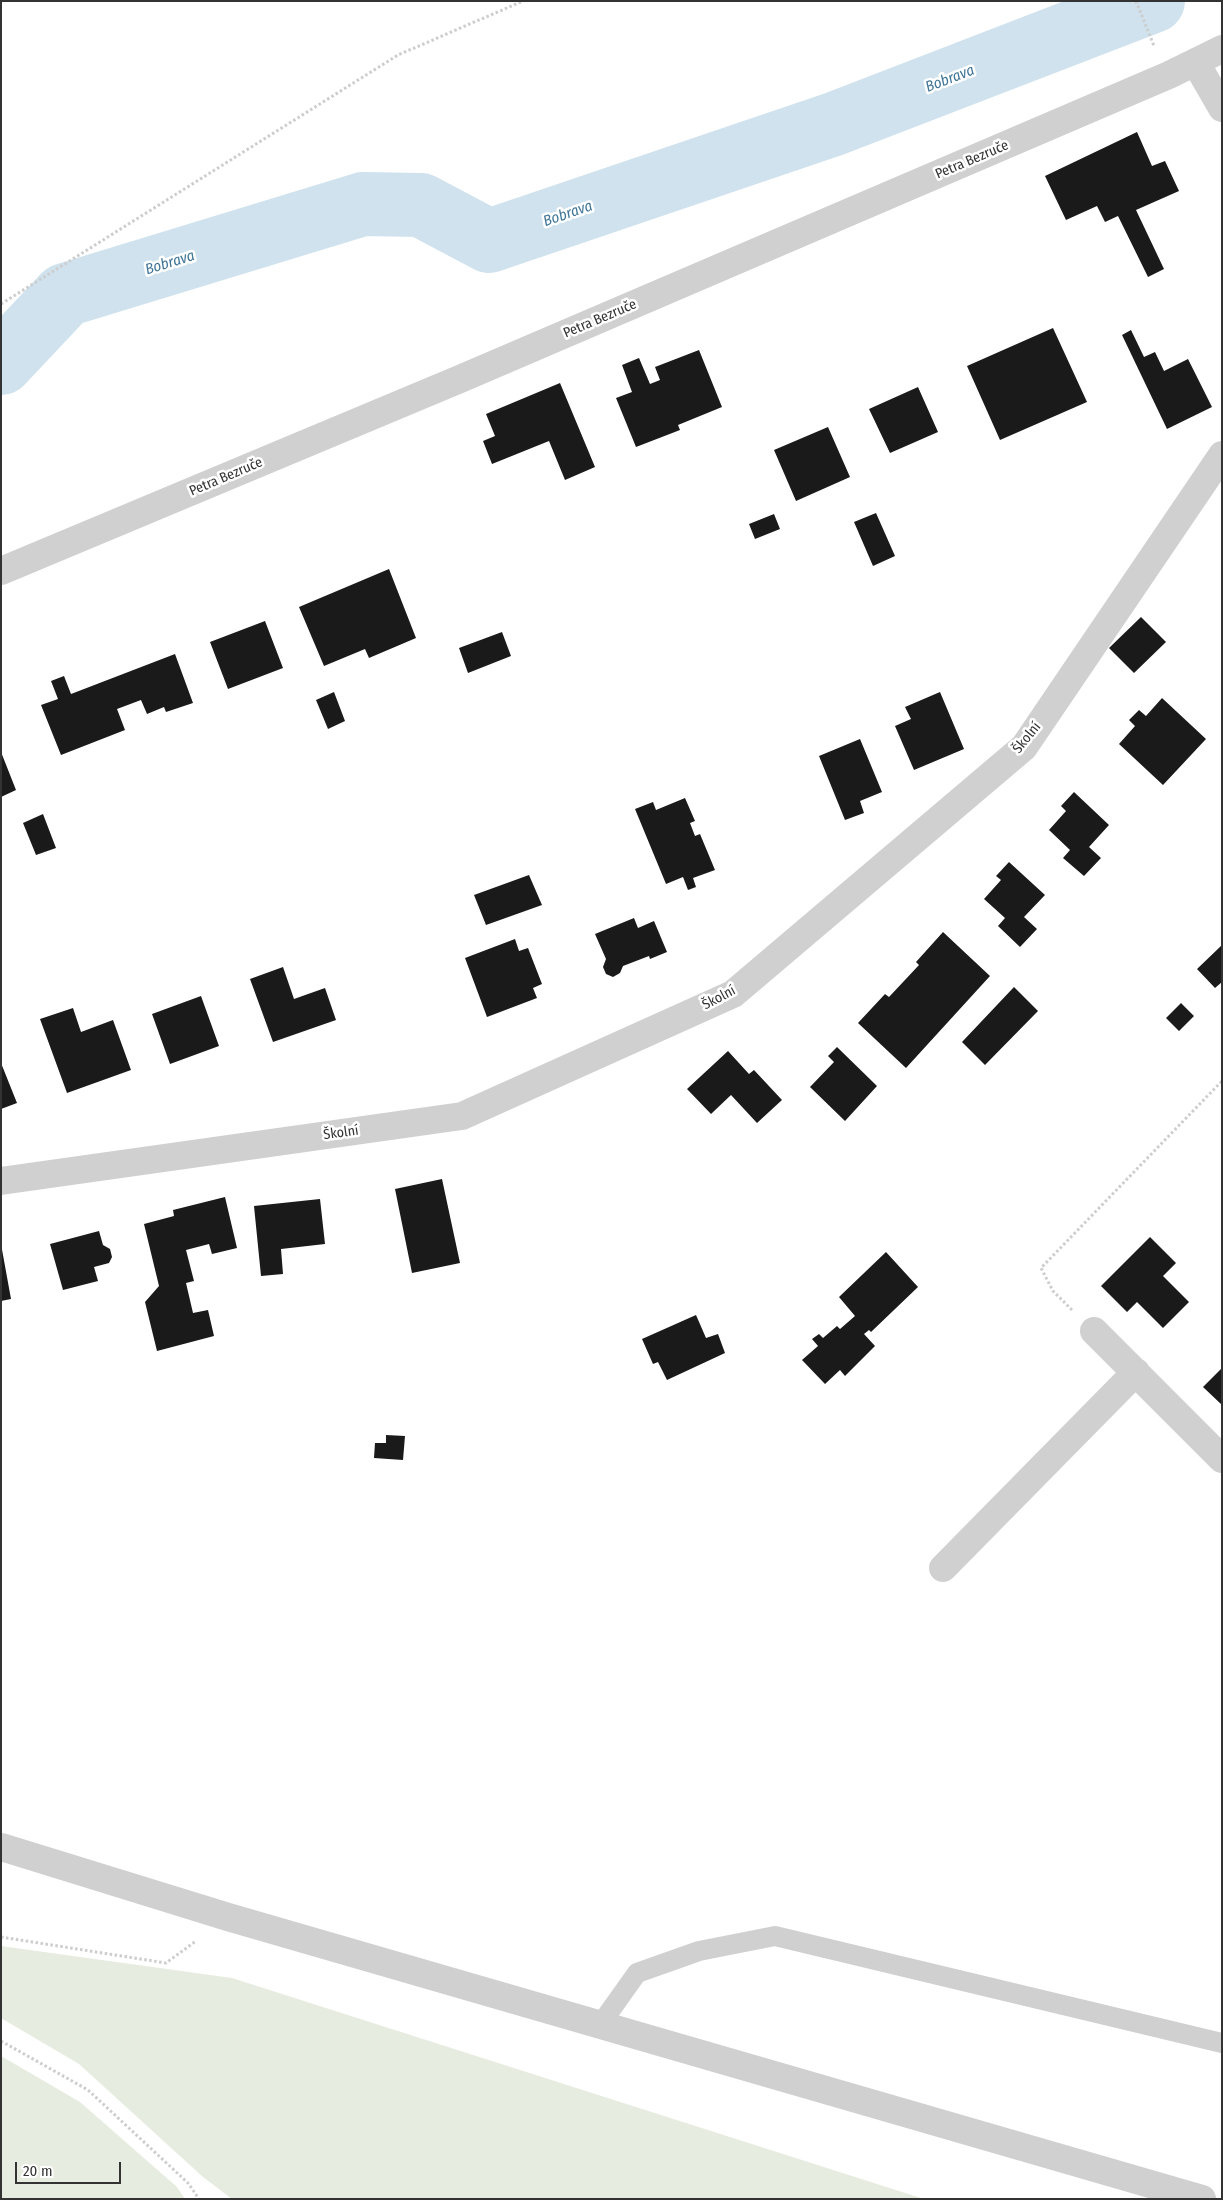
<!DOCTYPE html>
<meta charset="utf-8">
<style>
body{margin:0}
#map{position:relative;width:1223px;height:2200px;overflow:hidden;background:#fff;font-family:"Fira Sans Condensed",sans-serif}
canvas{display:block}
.frame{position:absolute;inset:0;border:2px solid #333;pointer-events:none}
.scale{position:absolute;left:15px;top:2162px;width:106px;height:22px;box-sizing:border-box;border:2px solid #333;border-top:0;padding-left:6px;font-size:15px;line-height:18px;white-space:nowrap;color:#333;-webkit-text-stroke:4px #fff;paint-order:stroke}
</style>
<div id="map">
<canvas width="1223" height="2200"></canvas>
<div class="frame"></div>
<div class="scale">20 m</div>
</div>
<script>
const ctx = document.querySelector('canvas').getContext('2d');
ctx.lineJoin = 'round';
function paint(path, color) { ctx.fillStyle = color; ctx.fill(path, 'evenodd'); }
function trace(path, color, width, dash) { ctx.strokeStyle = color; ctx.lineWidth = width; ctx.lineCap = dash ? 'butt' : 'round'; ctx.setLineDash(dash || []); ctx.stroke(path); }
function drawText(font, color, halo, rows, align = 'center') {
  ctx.font = font + ' "Fira Sans Condensed",sans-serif'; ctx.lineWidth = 5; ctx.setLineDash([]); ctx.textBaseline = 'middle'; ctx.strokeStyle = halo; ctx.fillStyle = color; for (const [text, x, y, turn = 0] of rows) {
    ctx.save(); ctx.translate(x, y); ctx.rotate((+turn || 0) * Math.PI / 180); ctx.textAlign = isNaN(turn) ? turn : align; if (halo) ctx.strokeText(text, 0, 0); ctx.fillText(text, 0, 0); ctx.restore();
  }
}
paint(new Path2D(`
 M 1,1946 L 232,1978 L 924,2199 L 232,2199 L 203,2177 L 79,2064 L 1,2018 Z
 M 1,2056 L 80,2102 L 177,2187 L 185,2199 L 1,2199 Z`), '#e6ecdf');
trace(new Path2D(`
 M 1,363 L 65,295 L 363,204 L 421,205 L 489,241 L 834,124 L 1153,1`), '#cfe2ee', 64);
paint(new Path2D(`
 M 1137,132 L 1152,166 L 1165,161 L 1179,191 L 1136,210 L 1164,269 L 1148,277 L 1118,216 L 1105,222 L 1097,206 L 1066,220 L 1045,176 Z
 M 1053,328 L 1087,402 L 1000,440 L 967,366 Z
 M 1131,330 L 1144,357 L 1155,352 L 1164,371 L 1188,359 L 1212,407 L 1167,429 L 1122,335 Z
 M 699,350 L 722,407 L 678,425 L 680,430 L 636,447 L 616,398 L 632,392 L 622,365 L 639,358 L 650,384 L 660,380 L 655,367 Z
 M 560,383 L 595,467 L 565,480 L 549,441 L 492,464 L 483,441 L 495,436 L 486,414 Z
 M 918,387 L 938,432 L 890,453 L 869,409 Z
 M 828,427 L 850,477 L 796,501 L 774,450 Z
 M 876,513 L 895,556 L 873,566 L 854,522 Z
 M 774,514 L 780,529 L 755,539 L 749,524 Z
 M 389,569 L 416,638 L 369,658 L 365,649 L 324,666 L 299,607 Z
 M 1141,617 L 1166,642 L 1134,673 L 1109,648 Z
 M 265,621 L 283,668 L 228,689 L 210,642 Z
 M 502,632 L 511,656 L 468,673 L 459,648 Z
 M 175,654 L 193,703 L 166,712 L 164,707 L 147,714 L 141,700 L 117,709 L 125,730 L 61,755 L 41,705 L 58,699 L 51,681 L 64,676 L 71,694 Z
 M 334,692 L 345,721 L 328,729 L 316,700 Z
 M 940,692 L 964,749 L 914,770 L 895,726 L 911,719 L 905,707 Z
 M 1162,698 L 1206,739 L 1163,785 L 1119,744 L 1135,726 L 1129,720 L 1139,710 L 1146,716 Z
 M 860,739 L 882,792 L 860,801 L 864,813 L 845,820 L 819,756 Z
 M 1,752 L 16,790 L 1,797 Z
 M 1074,792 L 1109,825 L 1089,847 L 1101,858 L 1084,876 L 1063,858 L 1070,850 L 1049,830 L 1066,811 L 1061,806 Z
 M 685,798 L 695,821 L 690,823 L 695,836 L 700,834 L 715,870 L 693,878 L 696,887 L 688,890 L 683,877 L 666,884 L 635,809 L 653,802 L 656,810 Z
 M 43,814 L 56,848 L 36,855 L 23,823 Z
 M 1009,862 L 1045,895 L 1024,917 L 1037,929 L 1020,947 L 998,926 L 1005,918 L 984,899 L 1001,880 L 996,876 Z
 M 529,875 L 542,905 L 486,925 L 474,895 Z
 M 634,918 L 638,928 L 654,921 L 667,952 L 650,959 L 649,956 L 623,966 L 620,973 L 613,977 L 606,974 L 603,967 L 606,959 L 595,934 Z
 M 943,932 L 990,976 L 906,1068 L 858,1023 L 885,994 L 889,997 L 919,965 L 916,962 Z
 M 515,939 L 519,951 L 528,948 L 542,984 L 533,988 L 537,998 L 487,1017 L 465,958 Z
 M 1222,945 L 1222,982 L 1215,988 L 1197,969 Z
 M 283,967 L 294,999 L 325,988 L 336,1020 L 273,1042 L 250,979 Z
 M 1014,987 L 1038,1011 L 985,1065 L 962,1042 Z
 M 201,996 L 219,1046 L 170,1064 L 152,1014 Z
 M 1181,1003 L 1194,1016 L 1179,1031 L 1166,1018 Z
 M 73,1008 L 81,1032 L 113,1020 L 131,1070 L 67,1093 L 40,1019 Z
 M 837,1047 L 877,1086 L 845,1121 L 810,1087 L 834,1062 L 828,1056 Z
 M 728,1051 L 749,1074 L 754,1070 L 782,1100 L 757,1123 L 731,1095 L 711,1114 L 687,1089 Z
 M 1,1063 L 17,1103 L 1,1109 Z
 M 442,1179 L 460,1263 L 412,1273 L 395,1189 Z
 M 225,1197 L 237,1248 L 212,1254 L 209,1244 L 186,1250 L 194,1281 L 186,1283 L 193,1313 L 208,1310 L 214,1336 L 157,1351 L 145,1302 L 159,1286 L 144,1224 L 174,1216 L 173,1210 Z
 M 320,1199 L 325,1244 L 281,1249 L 283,1274 L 261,1276 L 254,1206 Z
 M 99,1231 L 103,1245 L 110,1249 L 112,1257 L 109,1263 L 94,1267 L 98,1281 L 63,1290 L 50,1244 Z
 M 1150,1237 L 1176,1263 L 1163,1276 L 1189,1302 L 1163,1328 L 1137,1302 L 1127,1312 L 1101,1286 Z
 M 1,1244 L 11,1299 L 1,1301 Z
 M 886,1252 L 918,1287 L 871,1332 L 869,1330 L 864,1334 L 875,1346 L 845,1376 L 840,1370 L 825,1384 L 802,1360 L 818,1346 L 812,1339 L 819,1334 L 823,1338 L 837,1326 L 840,1329 L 855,1316 L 839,1297 Z
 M 696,1315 L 706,1338 L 718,1334 L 725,1353 L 667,1380 L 658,1362 L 653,1364 L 642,1339 Z
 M 1222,1368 L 1222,1405 L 1203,1387 Z
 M 386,1435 L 405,1436 L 403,1460 L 374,1458 L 375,1443 L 386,1443 Z`), '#1a1a1a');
trace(new Path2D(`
 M 1136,1 L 1154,46
 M 1,304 L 398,55 L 523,1
 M 1072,1310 L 1053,1291 L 1041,1268 L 1222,1081
 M 1,1937 L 166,1963 L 196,1941
 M 1,2041 L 88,2090 L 188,2183 L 199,2199`), '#cdcdcd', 3, [2.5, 2.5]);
trace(new Path2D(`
 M 600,2025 L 637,1973 L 699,1951 L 775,1936 L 1222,2043`), '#d0d0d0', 20);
trace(new Path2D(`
 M 1196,63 L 1222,108
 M 1,571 L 460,379 L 1169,75 L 1222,49
 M 1,1181 L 462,1116 L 733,994 L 1024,747 L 1222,455
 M 1094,1331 L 1222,1459
 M 943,1568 L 1136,1372
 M 1,1847 L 228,1917 L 1202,2199`), '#d0d0d0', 28);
drawText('14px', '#333', '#fff', [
 ["Petra Bezruče",972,160,-23],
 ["Petra Bezruče",600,319,-23],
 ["Petra Bezruče",226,477,-23],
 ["Školní",1027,738,-51],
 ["Školní",719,998,-28],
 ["Školní",341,1133,-8]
]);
drawText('italic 15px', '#3f7597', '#fff', [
 ["Bobrava",950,79,-21],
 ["Bobrava",568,214,-19],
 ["Bobrava",170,263,-17]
]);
</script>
